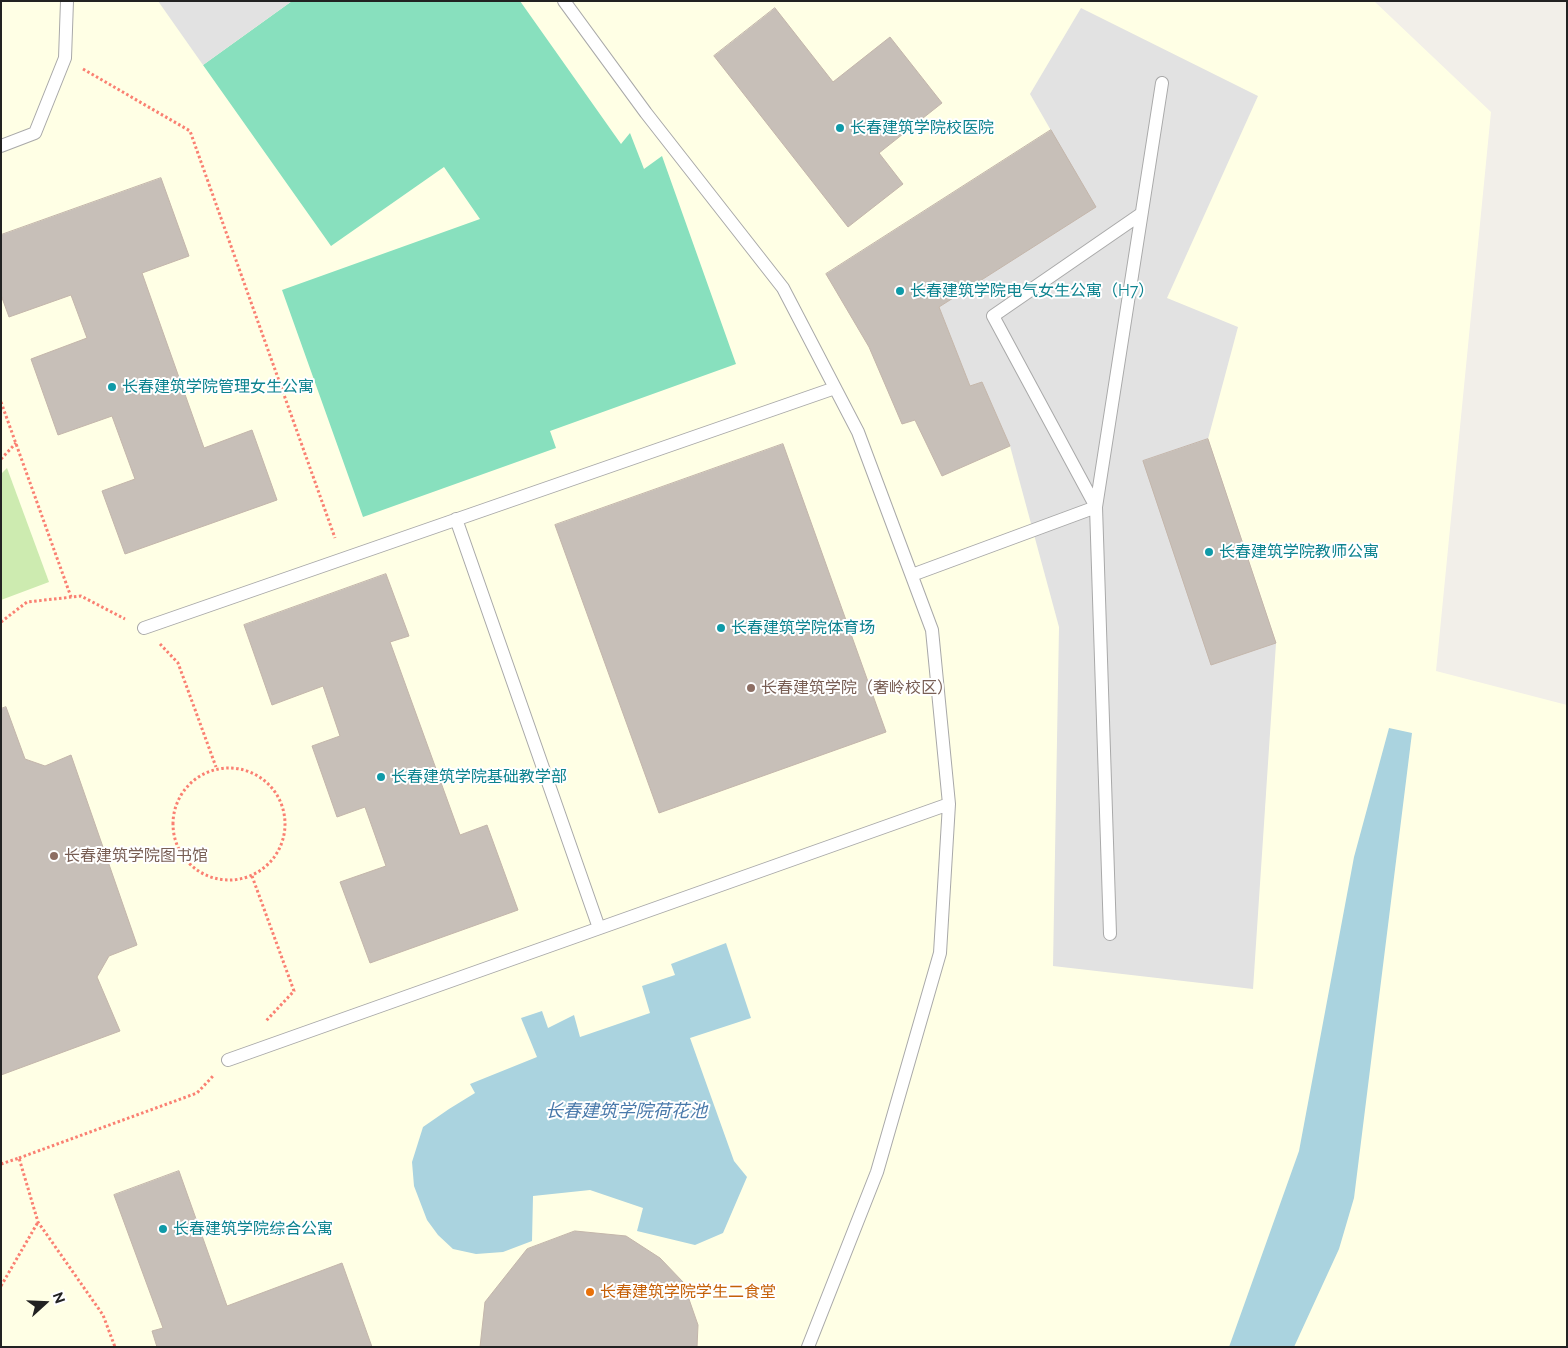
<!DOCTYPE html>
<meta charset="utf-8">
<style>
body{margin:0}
#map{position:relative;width:1568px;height:1348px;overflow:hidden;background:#f2efe9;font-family:Raleway,sans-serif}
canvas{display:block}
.frame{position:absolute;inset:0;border:2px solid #222;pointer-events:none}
.north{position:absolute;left:20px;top:1278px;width:50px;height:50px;-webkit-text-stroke:4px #fff;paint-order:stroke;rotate:70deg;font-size:14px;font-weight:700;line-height:20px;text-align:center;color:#222}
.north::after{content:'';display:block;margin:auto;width:18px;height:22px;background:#222;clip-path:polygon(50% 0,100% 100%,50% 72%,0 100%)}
</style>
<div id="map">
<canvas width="1568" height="1348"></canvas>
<div class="frame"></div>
<div class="north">N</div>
</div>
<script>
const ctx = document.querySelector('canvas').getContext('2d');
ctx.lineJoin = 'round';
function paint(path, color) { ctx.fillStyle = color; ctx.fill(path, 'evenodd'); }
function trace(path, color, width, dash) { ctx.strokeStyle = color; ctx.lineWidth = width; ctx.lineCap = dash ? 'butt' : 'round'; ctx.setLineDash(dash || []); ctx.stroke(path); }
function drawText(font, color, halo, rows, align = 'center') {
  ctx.font = font + ' Raleway,"Noto Sans SC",sans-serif'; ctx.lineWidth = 4; ctx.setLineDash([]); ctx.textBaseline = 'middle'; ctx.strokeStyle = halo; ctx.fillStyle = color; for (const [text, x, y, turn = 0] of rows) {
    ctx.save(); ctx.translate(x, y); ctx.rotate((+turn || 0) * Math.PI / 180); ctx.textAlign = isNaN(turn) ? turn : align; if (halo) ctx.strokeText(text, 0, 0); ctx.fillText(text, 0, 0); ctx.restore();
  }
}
paint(new Path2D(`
 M 1,1 L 1374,1 L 1491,112 L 1436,671 L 1567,705 L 1567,1347 L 1,1347 Z`), '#ffffe5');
paint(new Path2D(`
 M 7,468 L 49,582 L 1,600 L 1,474 Z`), '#cdebb0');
paint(new Path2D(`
 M 292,1 L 520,1 L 621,144 L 630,133 L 644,169 L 662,156 L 736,364 L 550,431 L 556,448 L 363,517 L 282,290 L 480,219 L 444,167 L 331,246 L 203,65 Z`), '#88e0be');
paint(new Path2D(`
 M 158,1 L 292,1 L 203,65 Z
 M 1081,8 L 1258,96 L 1167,298 L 1238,327 L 1208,439 L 1276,643 L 1253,989 L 1053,966 L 1059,627 L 1010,446 L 982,382 L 970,386 L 939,307 L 1095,207 L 1030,94 Z`), '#e2e2e2');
paint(new Path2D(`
 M 1389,728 L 1412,733 L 1354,1198 L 1339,1249 L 1294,1347 L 1229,1347 L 1299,1151 L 1354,857 Z
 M 726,943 L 751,1018 L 690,1038 L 734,1161 L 747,1177 L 723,1233 L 695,1245 L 637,1231 L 643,1208 L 590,1190 L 533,1196 L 532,1241 L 503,1252 L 476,1254 L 453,1249 L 438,1235 L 427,1220 L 414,1186 L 412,1162 L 423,1127 L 449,1109 L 475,1093 L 470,1084 L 537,1057 L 521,1018 L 542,1011 L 548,1028 L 574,1015 L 580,1037 L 650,1013 L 642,986 L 675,975 L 671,964 Z`), '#aad3df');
const building = new Path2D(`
 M 775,8 L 833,82 L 890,37 L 942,103 L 879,153 L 903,184 L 848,227 L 714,56 Z
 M 1051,130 L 1096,207 L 939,307 L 970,386 L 982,382 L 1010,446 L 942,476 L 915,420 L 902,424 L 869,347 L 826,274 Z
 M 161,178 L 189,256 L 142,273 L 204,448 L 252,430 L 277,500 L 125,554 L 102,491 L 135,479 L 112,416 L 58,435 L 31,359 L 87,338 L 71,295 L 9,317 L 1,295 L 1,235 Z
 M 1208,439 L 1276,643 L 1211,665 L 1143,461 Z
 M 783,444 L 886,732 L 659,813 L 555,525 Z
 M 386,574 L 409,636 L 390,642 L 460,835 L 487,825 L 518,910 L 370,963 L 340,882 L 386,866 L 365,807 L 337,817 L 312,746 L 340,736 L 323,686 L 272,705 L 244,625 Z
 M 6,707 L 25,759 L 45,766 L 71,755 L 137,945 L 109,956 L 97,977 L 120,1031 L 1,1075 L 1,709 Z
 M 179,1171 L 227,1306 L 342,1263 L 372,1347 L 157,1347 L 152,1331 L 163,1328 L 114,1195 Z
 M 575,1231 L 626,1236 L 660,1258 L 683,1282 L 698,1325 L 697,1347 L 480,1347 L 485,1302 L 527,1249 Z`);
paint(building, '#c7bfb8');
trace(building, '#c4b6ab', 1);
const service = new Path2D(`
 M 564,1 L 646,113 L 783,288 L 858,432 L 932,630 L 949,804 L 940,953 L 877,1172 L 808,1347
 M 1,146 L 35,133 L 65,58 L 67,1
 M 456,519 L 599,928
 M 912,575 L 1096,507 L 993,316 L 1141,214
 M 144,628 L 835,388
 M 1110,934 L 1096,507 L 1162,83
 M 228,1060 L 949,804`);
trace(service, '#a9a9a9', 14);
trace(new Path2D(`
 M 83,69 L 190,131 L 335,538
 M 1,402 L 71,597
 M 1,459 L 16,443
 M 1,622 L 27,602 L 81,596 L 125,619
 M 160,644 L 178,663 L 216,767
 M173 824a56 56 0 1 1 112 0a56 56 0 1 1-112 0Z
 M 252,876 L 294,991 L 265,1022
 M 19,1158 L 197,1093 L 214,1075
 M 1,1164 L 19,1158 L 38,1222 L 103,1315 L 115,1347
 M 1,1286 L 38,1222`), '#fa8072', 3, [2.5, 2.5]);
trace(service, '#fff', 12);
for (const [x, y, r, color] of [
 [840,128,5,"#0f9aa8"],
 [900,291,5,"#0f9aa8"],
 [112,387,5,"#0f9aa8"],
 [1209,552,5,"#0f9aa8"],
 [721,628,5,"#0f9aa8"],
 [751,688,5,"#8d6e63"],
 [381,777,5,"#0f9aa8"],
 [54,856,5,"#8d6e63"],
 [163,1229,5,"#0f9aa8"],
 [590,1292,5,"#e8710a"]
]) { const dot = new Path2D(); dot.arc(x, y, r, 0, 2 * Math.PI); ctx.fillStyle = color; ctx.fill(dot); trace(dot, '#fff', 2); }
drawText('16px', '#0d838f', '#fff', [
 ["长春建筑学院校医院",850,128],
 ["长春建筑学院电气女生公寓（H7）",910,291],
 ["长春建筑学院管理女生公寓",122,387],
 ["长春建筑学院教师公寓",1219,552],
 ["长春建筑学院体育场",731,628],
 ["长春建筑学院基础教学部",391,777],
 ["长春建筑学院综合公寓",173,1229]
], 'left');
drawText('16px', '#785e54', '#fff', [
 ["长春建筑学院（奢岭校区）",761,688],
 ["长春建筑学院图书馆",64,856]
], 'left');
drawText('16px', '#c56008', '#fff', [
 ["长春建筑学院学生二食堂",600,1292]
], 'left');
drawText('italic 18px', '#4a7aab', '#fff', [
 ["长春建筑学院荷花池",626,1112]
]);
</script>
